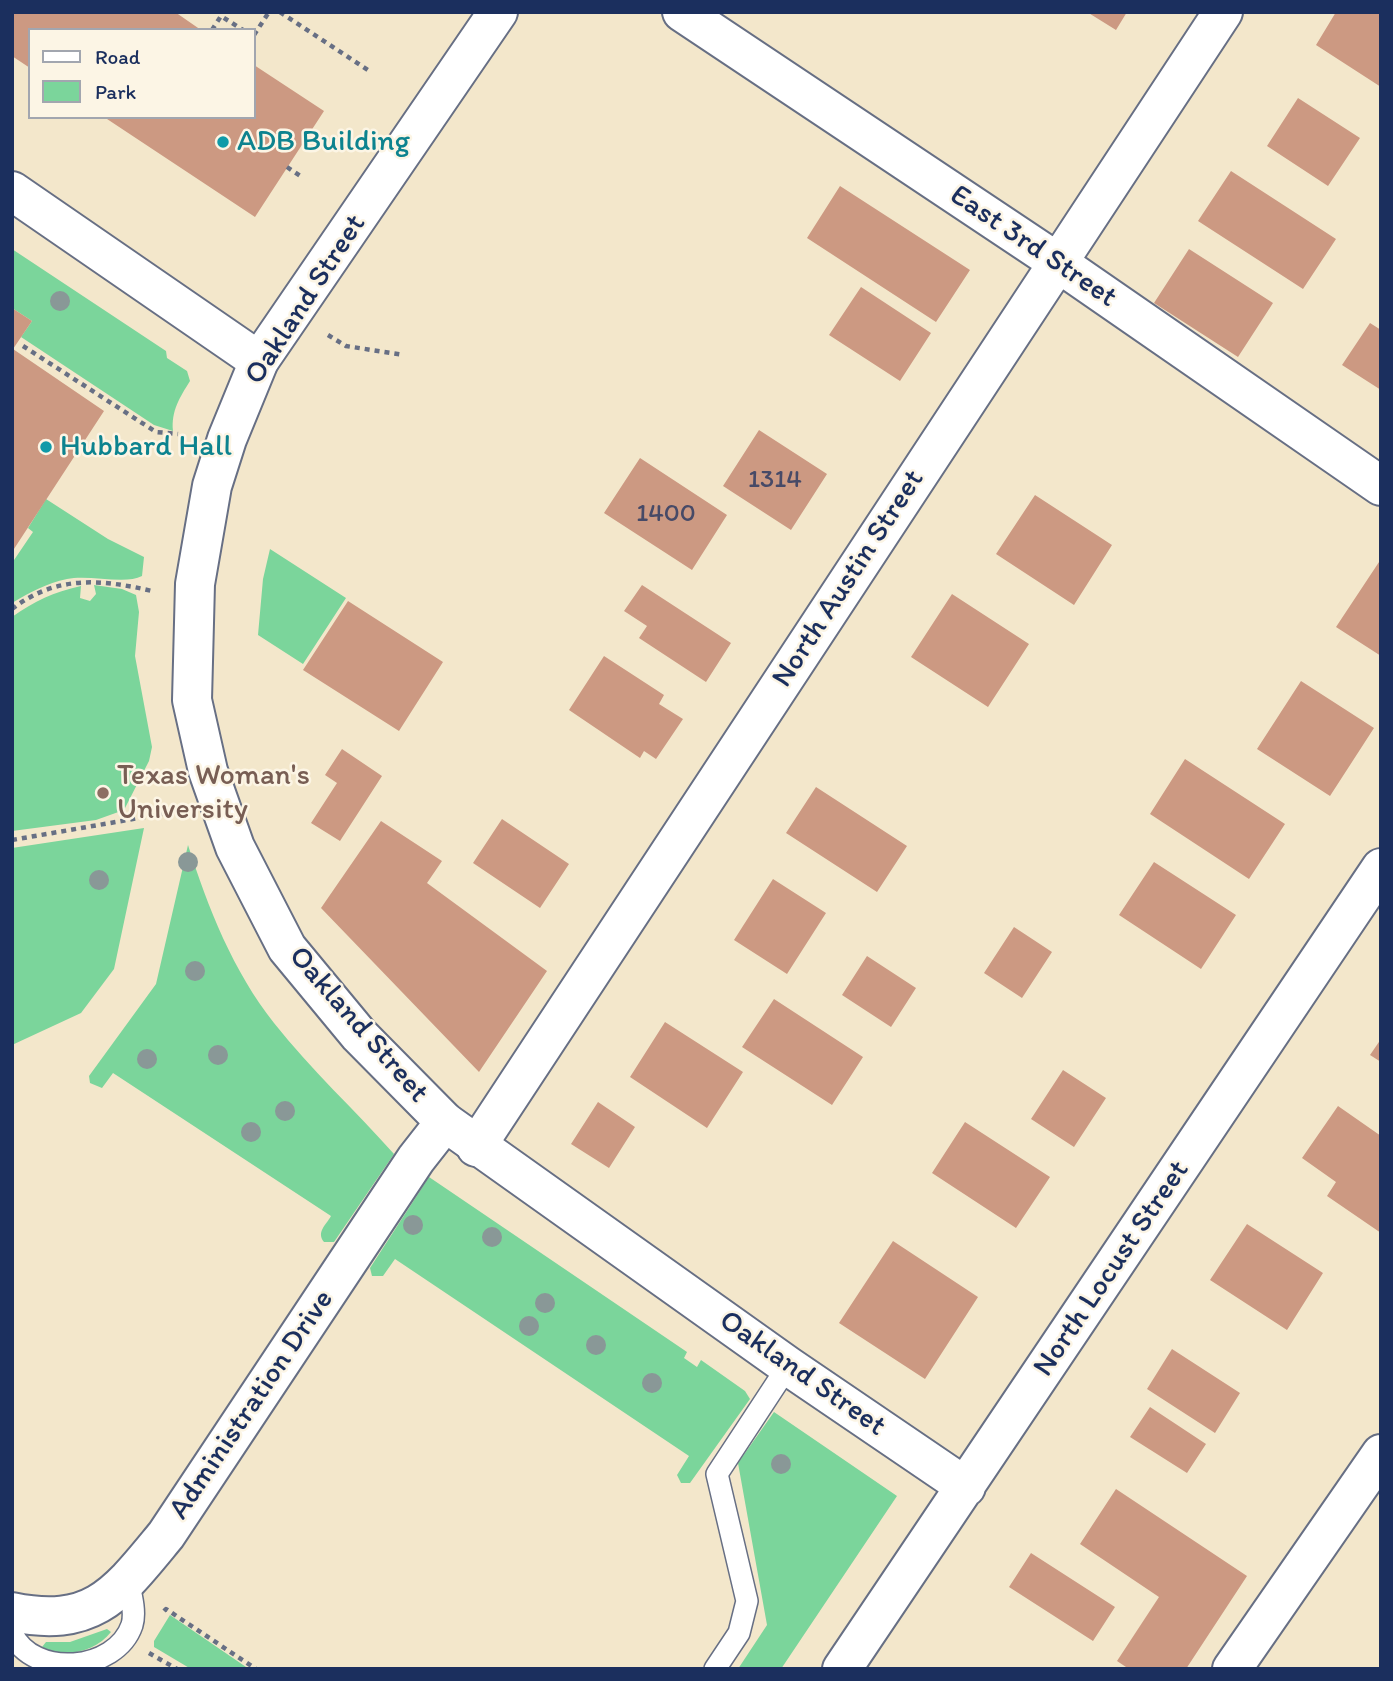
<!DOCTYPE html>
<style>
body{margin:0}
#map{position:relative;width:1393px;height:1681px;overflow:hidden;background:#f3e7cb;font-family:Itim,sans-serif}
canvas{display:block}
.frame{position:absolute;inset:0;border:14px solid #1b2f5e;pointer-events:none}
.legend{position:absolute;left:28px;top:28px;width:228px;height:91px;box-sizing:border-box;background:#fcf5e5;border:2px solid #a2a6af;margin:0;padding:9px 12px;list-style:none;font-size:21px;color:#1b2f5e}
.legend li{display:flex;align-items:center;gap:14px;height:35px}
.legend b{width:35px;border:2px solid #a2a6af}
</style>
<div id="map">
<canvas width="1393" height="1681"></canvas>
<div class="frame"></div>
<ul class="legend">
<li><b style="height:9px;background:#fff"></b>Road</li>
<li><b style="height:19px;background:#7bd59b"></b>Park</li>
</ul>
</div>
<script>
const ctx = document.querySelector('canvas').getContext('2d');
ctx.lineJoin = 'round';
function paint(path, color) { ctx.fillStyle = color; ctx.fill(path, 'evenodd'); }
function trace(path, color, width, dash) { ctx.strokeStyle = color; ctx.lineWidth = width; ctx.lineCap = dash ? 'butt' : 'round'; ctx.setLineDash(dash || []); ctx.stroke(path); }
function drawText(font, color, halo, rows, align = 'center') {
  ctx.font = font + ' Itim,sans-serif'; ctx.lineWidth = 5; ctx.setLineDash([]); ctx.textBaseline = 'middle'; ctx.strokeStyle = halo; ctx.fillStyle = color; for (const [text, x, y, turn = 0] of rows) {
    ctx.save(); ctx.translate(x, y); ctx.rotate((+turn || 0) * Math.PI / 180); ctx.textAlign = isNaN(turn) ? turn : align; if (halo) ctx.strokeText(text, 0, 0); ctx.fillText(text, 0, 0); ctx.restore();
  }
}
paint(new Path2D(`
 M 12,249 L 166,351 L 167,358 L 187,371 L 190,381 C 180,397 171,411 173,431 L 154,425 L 21,337 L 32,321 L 12,308 Z
 M 46,499 L 108,539 L 144,557 L 142,576 C 125,585 88,574 67,579 C 47,583 29,593 12,603 L 12,563 L 33,532 L 28,528 Z
 M 270,549 L 346,598 L 303,664 L 258,635 L 263,579 Z
 M 94,585 L 122,589 L 136,595 L 139,612 L 135,656 L 152,747 L 149,761 L 124,810 L 96,820 L 12,831 L 12,617 C 35,601 53,592 81,586 L 80,598 L 90,601 L 96,594 Z
 M 144,828 L 114,969 L 81,1013 L 12,1045 L 12,848 Z
 M 188,845 C 208,908 233,971 274,1023 C 311,1070 355,1110 394,1154 L 334,1242 L 324,1242 C 316,1232 326,1225 331,1216 L 113,1073 L 102,1088 L 90,1083 L 89,1076 L 156,984 Z
 M 429,1177 L 687,1352 L 684,1358 L 697,1367 L 701,1360 L 745,1391 L 750,1399 L 690,1483 L 681,1483 L 677,1475 L 689,1456 L 395,1259 L 383,1276 L 372,1276 L 370,1268 Z
 M 774,1412 L 897,1496 L 781,1669 L 738,1669 L 767,1625 L 738,1463 Z
 M 170,1615 L 249,1669 L 191,1669 L 154,1647 L 154,1641 Z
 M 107,1629 L 111,1632 C 95,1652 65,1659 42,1647 L 46,1642 L 70,1642 Z`), '#7bd59b');
paint(new Path2D(`
 M 12,12 L 175,12 L 201,30 L 30,30 L 30,68 L 12,56 Z
 M 1087,12 L 1127,12 L 1116,30 Z
 M 1336,12 L 1381,12 L 1381,87 L 1316,45 Z
 M 254,65 L 324,111 L 255,217 L 104,117 L 254,117 Z
 M 1298,98 L 1360,138 L 1328,186 L 1267,146 Z
 M 1231,171 L 1336,239 L 1303,289 L 1198,221 Z
 M 840,186 L 970,270 L 936,322 L 807,238 Z
 M 1189,249 L 1273,303 L 1238,357 L 1154,303 Z
 M 861,287 L 931,333 L 900,381 L 829,335 Z
 M 12,308 L 32,321 L 13,349 L 104,411 L 12,552 Z
 M 1370,323 L 1381,330 L 1381,390 L 1342,365 Z
 M 759,430 L 827,474 L 791,530 L 723,486 Z
 M 640,458 L 727,515 L 692,570 L 604,513 Z
 M 1035,495 L 1112,545 L 1074,605 L 996,554 Z
 M 1381,559 L 1381,656 L 1336,627 Z
 M 642,585 L 731,643 L 706,682 L 639,638 L 647,626 L 624,611 Z
 M 952,594 L 1029,644 L 988,707 L 911,657 Z
 M 348,601 L 443,662 L 399,731 L 303,670 Z
 M 604,656 L 664,695 L 659,704 L 683,719 L 656,759 L 644,751 L 640,758 L 569,710 Z
 M 1301,681 L 1374,728 L 1330,796 L 1257,749 Z
 M 342,749 L 382,776 L 340,841 L 311,823 L 337,783 L 325,775 Z
 M 1185,759 L 1285,824 L 1249,879 L 1150,814 Z
 M 816,787 L 907,846 L 877,892 L 786,833 Z
 M 502,819 L 569,864 L 540,908 L 473,863 Z
 M 381,821 L 442,861 L 427,883 L 547,971 L 479,1072 L 321,908 Z
 M 1154,862 L 1236,915 L 1201,969 L 1119,915 Z
 M 773,879 L 826,913 L 787,974 L 734,940 Z
 M 1014,927 L 1052,952 L 1022,998 L 984,973 Z
 M 867,956 L 916,988 L 891,1027 L 842,995 Z
 M 774,999 L 863,1057 L 832,1105 L 742,1047 Z
 M 665,1022 L 743,1072 L 707,1128 L 630,1077 Z
 M 1381,1039 L 1381,1062 L 1370,1055 Z
 M 1063,1070 L 1106,1098 L 1074,1147 L 1031,1119 Z
 M 598,1102 L 635,1127 L 609,1168 L 571,1144 Z
 M 1338,1106 L 1381,1136 L 1381,1233 L 1327,1196 L 1336,1182 L 1302,1158 Z
 M 965,1122 L 1050,1177 L 1016,1228 L 932,1173 Z
 M 1247,1224 L 1323,1273 L 1287,1330 L 1210,1280 Z
 M 893,1241 L 978,1297 L 925,1379 L 839,1323 Z
 M 1172,1349 L 1240,1393 L 1215,1433 L 1147,1389 Z
 M 1150,1407 L 1206,1444 L 1187,1473 L 1130,1437 Z
 M 1116,1489 L 1247,1576 L 1186,1669 L 1129,1669 L 1117,1661 L 1159,1597 L 1080,1544 Z
 M 1031,1553 L 1115,1607 L 1093,1641 L 1009,1587 Z`), '#cc9982');
const lane = new Path2D(`
 M 12,1633 C 33,1679 116,1672 132,1625 C 136,1612 131,1594 128,1581
 M 715,1669 L 739,1633 L 747,1601 L 717,1474 L 788,1366`);
const street = new Path2D(`
 M 682,12 L 1057,262 L 1381,486
 M 12,191 L 259,361
 M 476,1147 L 1223,12
 M 12,1612 C 94,1629 118,1593 166,1535 L 416,1159 L 445,1122
 M 1232,1669 L 1381,1454`);
const secondary = new Path2D(`
 M 498,12 L 259,361 L 227,439 L 212,486 L 195,584 L 192,700 L 208,771 L 235,847 L 287,948 L 359,1035 L 445,1122 L 788,1366 L 966,1487
 M 842,1669 L 1381,868`);
trace(lane, '#676f84', 24);
trace(street, '#676f84', 42);
trace(secondary, '#676f84', 42);
trace(new Path2D(`
 M 280,12 L 371,72
 M 212,30 L 221,16 L 243,30
 M 254,35 L 269,12
 M 287,167 L 302,177
 M 328,335 L 346,346 L 404,355
 M 23,346 L 156,432 L 178,434
 M 12,609 C 56,575 101,579 152,591
 M 12,840 L 162,814
 M 164,1611 L 166,1609 L 256,1669
 M 149,1653 L 177,1669`), '#676f84', 4.5, [5, 5]);
trace(lane, '#fff', 21);
trace(street, '#fff', 38);
trace(secondary, '#fff', 38);
ctx.fillStyle = '#899897';
for (const [x, y] of [
 [60,301],
 [188,862],
 [99,880],
 [195,971],
 [218,1055],
 [147,1059],
 [285,1111],
 [251,1132],
 [413,1225],
 [492,1237],
 [545,1303],
 [529,1326],
 [596,1345],
 [652,1383],
 [781,1464]
]) { ctx.beginPath(); ctx.arc(x, y, 10, 0, 2 * Math.PI); ctx.fill(); }
for (const [x, y, r, color] of [
 [223,142,7,"#0f9aa8"],
 [46,447,7,"#0f9aa8"],
 [103,793,7,"#8d6e63"]
]) { const dot = new Path2D(); dot.arc(x, y, r, 0, 2 * Math.PI); ctx.fillStyle = color; ctx.fill(dot); trace(dot, '#fcf5e5', 2.5); }
drawText('26px', '#474a67', null, [
 ["1314",775,480],
 ["1400",666,514]
]);
drawText('30px', '#0d838f', '#fcf5e5', [
 ["ADB Building",237,142],
 ["Hubbard Hall",60,447]
], 'left');
drawText('30px', '#1b2f5e', '#fcf5e5', [
 ["East 3rd Street",1033,247,34],
 ["Oakland Street",306,300,-57],
 ["North Austin Street",849,579,-57],
 ["Oakland Street",358,1025,49],
 ["North Locust Street",1112,1269,-56],
 ["Oakland Street",802,1374,35],
 ["Administration Drive",252,1405,-56]
]);
drawText('30px', '#785e54', '#fcf5e5', [
 ["Texas Woman's",117,776],
 ["University",117,810]
], 'left');
</script>
